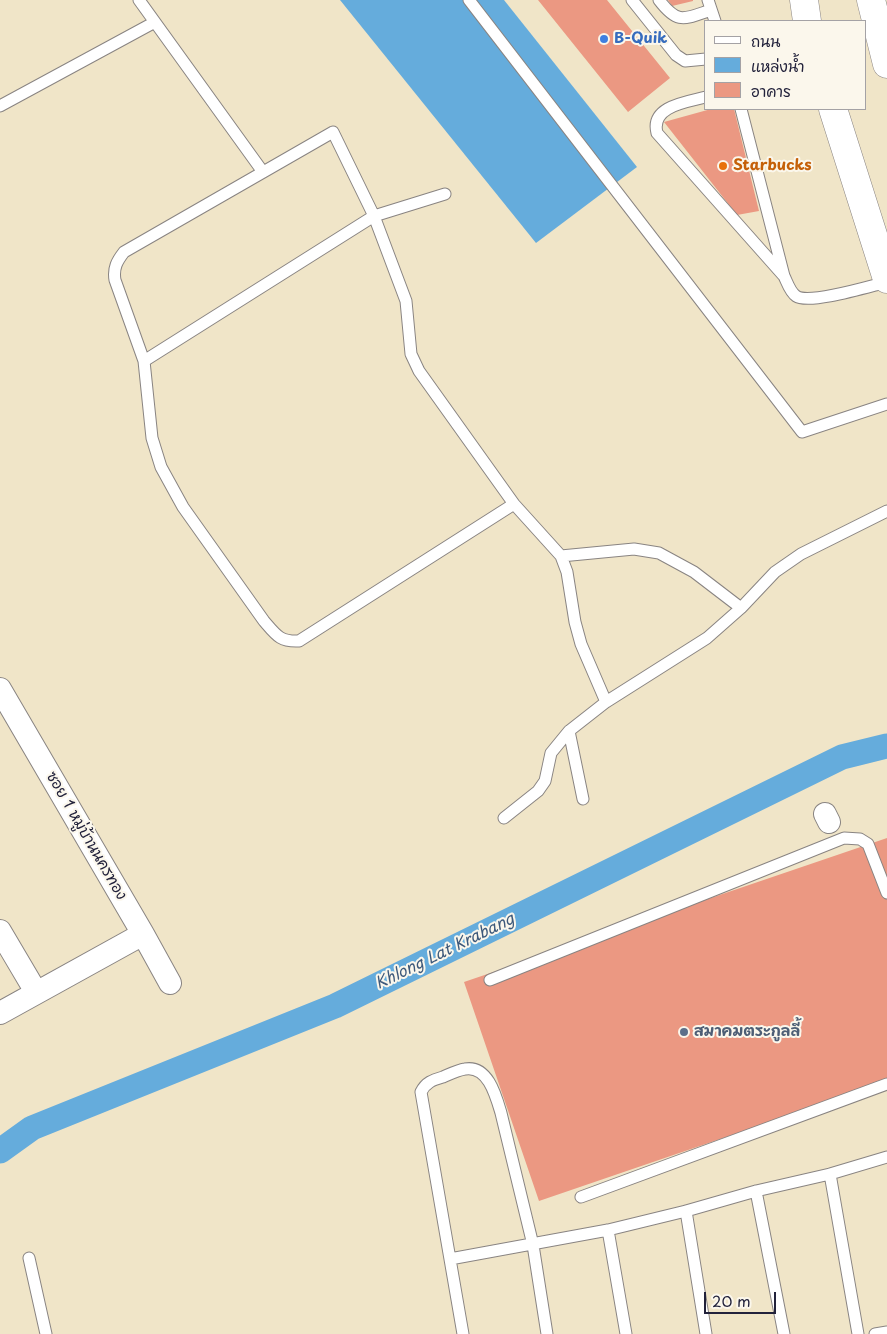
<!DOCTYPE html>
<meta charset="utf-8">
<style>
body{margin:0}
#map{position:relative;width:887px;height:1334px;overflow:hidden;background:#f0e5c8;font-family:"Playpen Sans","Playpen Sans Thai",sans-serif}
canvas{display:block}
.legend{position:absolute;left:704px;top:20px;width:162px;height:90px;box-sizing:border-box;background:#fbf7ec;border:1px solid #a4a2a5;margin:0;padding:6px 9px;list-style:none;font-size:15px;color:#22223b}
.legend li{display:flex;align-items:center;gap:10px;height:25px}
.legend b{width:25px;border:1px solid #a4a2a5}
.scale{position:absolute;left:704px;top:1292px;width:72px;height:22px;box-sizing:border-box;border:2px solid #22223b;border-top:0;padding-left:6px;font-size:15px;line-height:18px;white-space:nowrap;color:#22223b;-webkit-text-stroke:4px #fbf7ec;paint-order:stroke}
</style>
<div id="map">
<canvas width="887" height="1334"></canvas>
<ul class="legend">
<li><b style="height:6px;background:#fff"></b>ถนน</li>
<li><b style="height:14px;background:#65acdc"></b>แหล่งน้ำ</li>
<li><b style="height:14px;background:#eb9882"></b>อาคาร</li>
</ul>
<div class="scale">20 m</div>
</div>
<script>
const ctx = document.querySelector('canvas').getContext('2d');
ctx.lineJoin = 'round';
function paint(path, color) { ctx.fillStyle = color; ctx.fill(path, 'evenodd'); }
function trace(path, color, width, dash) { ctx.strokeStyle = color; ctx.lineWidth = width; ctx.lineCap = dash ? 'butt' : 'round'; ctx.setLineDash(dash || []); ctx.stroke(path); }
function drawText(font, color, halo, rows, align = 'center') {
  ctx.font = font + ' "Playpen Sans","Playpen Sans Thai",sans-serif'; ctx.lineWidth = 4; ctx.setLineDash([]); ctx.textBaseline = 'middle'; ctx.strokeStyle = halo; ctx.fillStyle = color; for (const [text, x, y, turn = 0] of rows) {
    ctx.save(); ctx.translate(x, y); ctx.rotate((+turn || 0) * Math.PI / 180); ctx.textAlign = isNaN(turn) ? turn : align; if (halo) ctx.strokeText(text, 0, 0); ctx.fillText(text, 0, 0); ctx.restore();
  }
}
paint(new Path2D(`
 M 340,0 L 504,0 L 637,167 L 536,243 Z`), '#65acdc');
trace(new Path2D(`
 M 0,1151 L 32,1128 L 335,1006 L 842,757 L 887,746`), '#65acdc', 25);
paint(new Path2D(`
 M 538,0 L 607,0 L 670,78 L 628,112 Z
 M 668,0 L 693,0 L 693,1 L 672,6 Z
 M 711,109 L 734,109 L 759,211 L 737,215 L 664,122 Z
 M 887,838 L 887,1082 L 539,1201 L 464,982 Z`), '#eb9882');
const lane = new Path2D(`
 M 139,0 L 263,172
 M 469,0 L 802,432 L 887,404
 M 632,0 L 676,55 L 685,61 L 706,59
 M 659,0 C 678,25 684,19 711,10
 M 708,0 L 715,21
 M 706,97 C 687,102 650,106 657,133 L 783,275
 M 0,106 L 155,22
 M 741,109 L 784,276 C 787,282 790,292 796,296 C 809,305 870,286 887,282
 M 445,194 L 374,216 L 406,301 L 411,354 L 419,371 L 514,504 L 561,556 L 567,572 L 575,622 L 581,644 L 606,702
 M 144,361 L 374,216 L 333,132 L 124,252 C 117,261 113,268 115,280 L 144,361 L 152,438 L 161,467 L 183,507 L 264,621 C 276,635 280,642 299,641 L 514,504
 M 561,556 L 634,549 L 659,553 L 694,572 L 741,608
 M 569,731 L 583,799
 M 504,818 L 538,791 L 545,781 L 551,753 L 569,731 L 606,702 L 707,638 L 741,608 L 775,572 L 801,554 L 887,511
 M 490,980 L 844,838 L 860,839 L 868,844 L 887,893
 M 830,1174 L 858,1334
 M 756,1191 L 784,1334
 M 581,1197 L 887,1084
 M 686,1211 L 706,1334
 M 608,1230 L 626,1334
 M 29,1258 L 46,1334
 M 450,1259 L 608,1230 L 686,1211 L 756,1191 L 830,1174 L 887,1157
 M 463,1334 L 421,1092 C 426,1082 433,1080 443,1077 C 450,1074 458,1070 465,1069 C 488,1065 496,1096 501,1113 L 533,1245 L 547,1334
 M 875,1334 L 887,1332`);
const street = new Path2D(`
 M 0,689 L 143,934 L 170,983
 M 825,814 L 829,822
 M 0,931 L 36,992
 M 0,1013 L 143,934`);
const secondary = new Path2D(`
 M 833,109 L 887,279`);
const highway = new Path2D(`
 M 804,0 L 807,21
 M 871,0 L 887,64`);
trace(lane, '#898482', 13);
trace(street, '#898482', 24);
trace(secondary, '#898482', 29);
trace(highway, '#898482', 29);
trace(lane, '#fff', 11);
trace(street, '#fff', 22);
trace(secondary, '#fff', 28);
trace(highway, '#fff', 28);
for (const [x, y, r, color] of [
 [604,39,5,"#3f7fe0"],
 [723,166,5,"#e8710a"],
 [684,1032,5,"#5c6f8a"]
]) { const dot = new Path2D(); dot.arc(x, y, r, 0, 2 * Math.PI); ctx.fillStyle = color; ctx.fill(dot); trace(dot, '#fbf7ec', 2); }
drawText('bold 15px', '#366cbe', '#fbf7ec', [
 ["B-Quik",614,39]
], 'left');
drawText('bold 15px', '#c56008', '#fbf7ec', [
 ["Starbucks",733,166]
], 'left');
drawText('15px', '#22223b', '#fbf7ec', [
 ["ซอย 1 หมู่บ้านนครทอง",86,836,60]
]);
drawText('bold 15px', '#4e5e75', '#fbf7ec', [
 ["สมาคมตระกูลลี้",694,1032]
], 'left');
drawText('italic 16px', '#3d597b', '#fbf7ec', [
 ["Khlong Lat Krabang",445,952,-26]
]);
</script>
